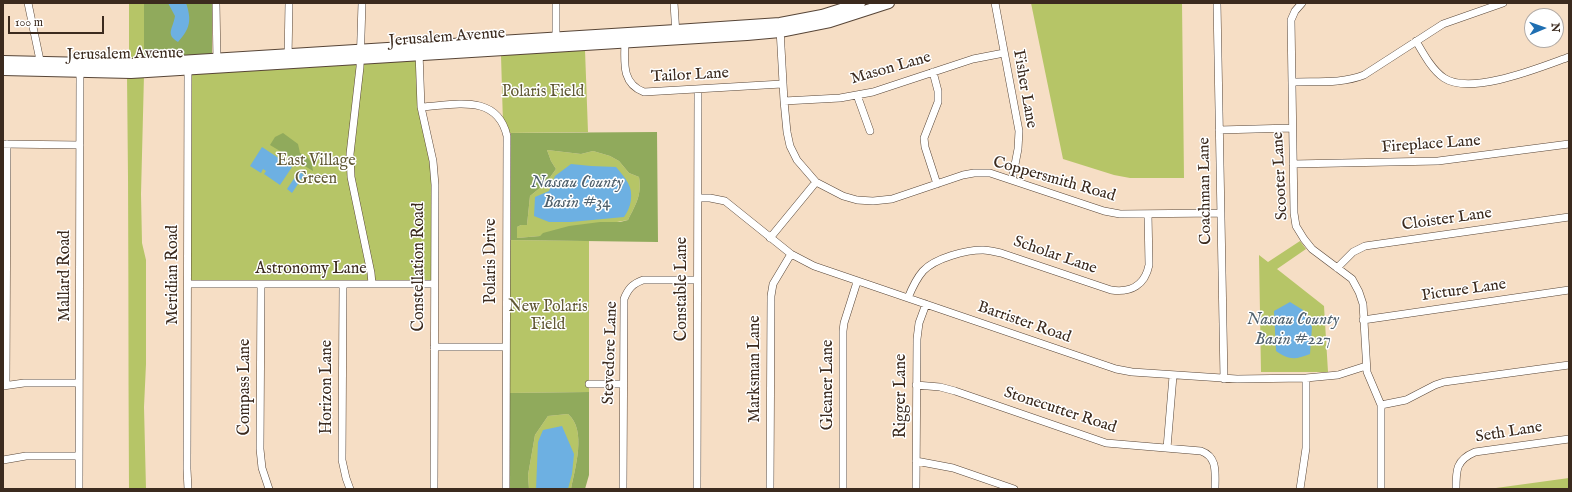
<!DOCTYPE html>
<style>
body{margin:0}
#map{position:relative;width:1572px;height:492px;overflow:hidden;background:#f6dec5;font-family:"IM FELL English",serif}
canvas{display:block}
.frame{position:absolute;inset:0;border:4px solid #3b2a1e;pointer-events:none}
.north{position:absolute;left:1524px;top:8px;width:40px;height:40px;box-sizing:border-box;background:#fff;border:1px solid #b1aaa5;border-radius:50%;rotate:88deg;font-size:11px;font-weight:700;line-height:16px;text-align:center;color:#3b2a1e}
.north::after{content:'';display:block;margin:auto;width:14px;height:18px;background:#1f6fb2;clip-path:polygon(50% 0,100% 100%,50% 72%,0 100%)}
.scale{position:absolute;left:8px;top:16px;width:96px;height:18px;box-sizing:border-box;border:2px solid #3b2a1e;border-top:0;padding-left:5px;font-size:12px;line-height:14px;white-space:nowrap;color:#3b2a1e;-webkit-text-stroke:3px #fff;paint-order:stroke}
</style>
<div id="map">
<canvas width="1572" height="492"></canvas>
<div class="frame"></div>
<div class="north">N</div>
<div class="scale">100 m</div>
</div>
<script>
const ctx = document.querySelector('canvas').getContext('2d');
ctx.lineJoin = 'round';
function paint(path, color) { ctx.fillStyle = color; ctx.fill(path, 'evenodd'); }
function trace(path, color, width, dash) { ctx.strokeStyle = color; ctx.lineWidth = width; ctx.lineCap = dash ? 'butt' : 'round'; ctx.setLineDash(dash || []); ctx.stroke(path); }
function drawText(font, color, halo, rows, align = 'center') {
  ctx.font = font + ' "IM FELL English",serif'; ctx.lineWidth = 3; ctx.setLineDash([]); ctx.textBaseline = 'middle'; ctx.strokeStyle = halo; ctx.fillStyle = color; for (const [text, x, y, turn = 0] of rows) {
    ctx.save(); ctx.translate(x, y); ctx.rotate((+turn || 0) * Math.PI / 180); ctx.textAlign = isNaN(turn) ? turn : align; if (halo) ctx.strokeText(text, 0, 0); ctx.fillText(text, 0, 0); ctx.restore();
  }
}
paint(new Path2D(`
 M 129,3 L 144,3 L 144,60 L 129,60 Z
 M 1031,3 L 1182,3 L 1184,178 L 1130,178 L 1114,175 L 1063,159 Z
 M 585,50 L 588,132 L 506,133 L 503,124 L 501,55 Z
 M 418,52 L 422,124 L 433,162 L 433,285 L 188,284 L 188,65 Z
 M 127,75 L 144,75 L 141,194 L 142,243 L 146,260 L 146,364 L 144,407 L 146,489 L 129,489 C 128,351 129,213 127,75 Z
 M 547,150 L 581,154 L 593,151 L 610,156 L 619,161 L 629,173 L 639,177 C 642,195 636,204 628,220 L 540,236 L 517,238 L 517,227 L 521,225 L 527,225 L 530,196 L 546,183 L 556,169 L 551,161 Z
 M 508,240 L 589,241 L 589,392 L 508,393 Z
 M 1300,241 L 1306,249 L 1277,269 L 1324,306 L 1328,372 L 1261,372 L 1259,255 L 1268,262 Z
 M 568,414 C 587,430 575,468 571,489 L 529,489 L 528,475 L 535,435 L 548,416 Z
 M 1569,478 L 1569,489 L 1496,489 L 1496,488 Z`), '#b6c567');
paint(new Path2D(`
 M 144,3 L 212,3 L 212,54 L 144,60 Z
 M 657,132 L 658,242 L 511,240 L 511,133 ZM 547,150 L 581,154 L 593,151 L 610,156 L 619,161 L 629,173 L 639,177 C 642,195 636,204 628,220 L 620,222 L 600,222 L 569,226 L 543,233 L 540,236 L 517,238 L 517,227 L 521,225 L 527,225 L 530,196 L 546,183 L 556,169 L 551,161 Z
 M 283,133 L 298,144 L 300,153 C 309,157 312,161 313,171 L 270,145 L 275,137 Z
 M 589,392 L 589,475 L 585,489 L 571,489 C 575,468 587,430 568,414 L 548,416 L 535,435 L 528,475 L 529,489 L 510,489 L 509,393 Z`), '#90aa5c');
paint(new Path2D(`
 M 168,3 L 186,3 C 192,20 190,29 178,42 C 165,34 173,29 175,16 Z
 M 262,147 L 292,167 L 280,185 L 264,174 L 266,171 L 263,169 L 261,173 L 250,166 Z
 M 571,164 L 591,166 L 616,167 C 620,172 625,177 628,183 C 634,193 631,208 624,217 L 571,222 L 549,222 L 534,216 L 535,197 L 549,191 L 555,176 Z
 M 299,171 L 304,175 L 292,193 L 287,189 Z
 M 1290,302 L 1303,310 L 1312,327 L 1310,354 C 1295,360 1289,360 1276,351 L 1274,311 Z
 M 562,426 L 574,454 L 572,474 L 568,489 L 536,489 L 538,442 L 543,430 Z`), '#6db0e2');
const street = new Path2D(`
 M 28,3 L 41,65
 M 216,3 L 217,63
 M 362,3 L 360,67 L 350,154 L 351,177 L 371,273 L 372,284
 M 674,3 L 676,35
 M 995,3 L 1019,131 L 1018,149 L 1012,180
 M 1217,3 L 1224,379
 M 1302,3 L 1295,11 L 1291,20 L 1294,213 L 1296,226 L 1304,239 L 1312,249 L 1352,279 L 1359,292 L 1363,304 L 1367,372 L 1381,405 L 1381,489
 M 780,29 L 784,101 L 787,132 L 790,146 L 797,160 L 816,182 L 843,196 L 857,200 L 873,201 L 892,199 L 963,175 L 974,173 L 990,173 L 1104,211 L 1120,214 L 1221,213
 M 625,38 C 625,60 620,83 644,92 L 782,84
 M 1416,41 C 1423,53 1432,70 1444,78 C 1471,96 1541,67 1569,57
 M 556,42 L 556,3
 M 419,52 L 421,107 L 433,161 L 435,185 L 434,489
 M 288,59 L 289,3
 M 188,67 L 187,469 L 188,489
 M 933,72 L 938,91 L 938,102 L 924,138 L 925,147 L 937,184
 M 1292,82 C 1316,81 1341,84 1364,75 L 1443,24 L 1503,3
 M 857,95 L 870,131
 M 784,101 L 840,98 L 873,92 L 973,59 L 1004,53
 M 421,107 C 455,105 497,93 507,136 L 506,489
 M 1219,130 L 1292,128
 M 3,144 L 80,145
 M 1293,164 L 1438,161 L 1569,144
 M 698,198 L 710,198 L 725,201 L 791,254 L 814,266 L 1116,369 L 1132,372 L 1237,379 L 1306,378 L 1338,375 L 1366,366
 M 770,238 L 816,182
 M 1337,268 L 1353,252 L 1365,246 L 1569,217
 M 188,284 L 434,284
 M 261,284 L 260,449 L 262,468 L 269,489
 M 343,284 L 342,460 L 346,478 L 350,489
 M 908,298 C 912,288 916,279 923,271 C 935,258 966,250 983,250 C 989,250 995,252 1001,253 L 1111,290 C 1131,293 1145,285 1149,265 L 1148,214
 M 1363,320 L 1569,290
 M 434,347 L 506,347
 M 589,384 L 623,384
 M 6,385 L 7,144
 M 916,385 L 940,387 L 955,391 L 1106,443 L 1201,451 C 1218,457 1215,473 1215,489
 M 3,386 L 24,383 L 79,383
 M 1381,405 L 1406,400 L 1435,385 L 1444,382 L 1569,365
 M 1167,448 L 1173,376
 M 3,460 L 26,456 L 79,456
 M 916,461 L 953,468 L 1014,489
 M 79,489 L 80,69
 M 623,489 L 624,299 C 628,289 632,284 643,280 L 697,280
 M 697,489 L 698,90
 M 770,489 L 771,296 L 773,284 L 791,254
 M 843,489 L 843,331 L 844,323 L 857,282
 M 916,489 L 917,339 L 919,323 L 926,304
 M 1300,489 L 1306,448 L 1306,378
 M 1456,489 C 1456,470 1456,460 1475,452 L 1569,439`);
const secondary = new Path2D(`
 M 3,61 L 131,64 L 676,30 L 780,23 L 822,15 L 860,3
 M 3,70 L 131,73 L 747,35 L 780,32 L 830,22 L 889,3`);
trace(street, '#574537', 8);
trace(secondary, '#574537', 12);
trace(street, '#fff', 7);
trace(secondary, '#fff', 10);
drawText('16px', '#3b2a1e', '#fff', [
 ["Jerusalem Avenue",447,38,-4],
 ["Jerusalem Avenue",125,55,-1],
 ["Mason Lane",891,69,-16],
 ["Tailor Lane",690,76,-3],
 ["Fisher Lane",1024,89,80],
 ["Fireplace Lane",1431,145,-4],
 ["Scooter Lane",1281,176,-93],
 ["Coppersmith Road",1054,180,16],
 ["Coachman Lane",1206,191,-91],
 ["Cloister Lane",1447,220,-8],
 ["Scholar Lane",1055,256,19],
 ["Polaris Drive",492,261,-90],
 ["Constellation Road",420,267,-90],
 ["Astronomy Lane",311,270],
 ["Meridian Road",174,275,-90],
 ["Mallard Road",66,276,-90],
 ["Constable Lane",683,289,-90],
 ["Picture Lane",1464,291,-8],
 ["Barrister Road",1024,323,19],
 ["Stevedore Lane",611,353,-88],
 ["Marksman Lane",756,369,-90],
 ["Gleaner Lane",829,385,-90],
 ["Compass Lane",246,387,-90],
 ["Horizon Lane",328,387,-90],
 ["Rigger Lane",902,396,-90],
 ["Stonecutter Road",1060,411,18],
 ["Seth Lane",1509,433,-9]
]);
drawText('16px', '#605834', '#fff', [
 ["Polaris Field",543,93],
 ["East Village",316,162],
 ["Green",316,180],
 ["New Polaris",548,308],
 ["Field",548,326]
]);
drawText('italic 17px', '#4f606c', '#fff', [
 ["Nassau County",577,184],
 ["Basin #34",577,204],
 ["Nassau County",1293,321],
 ["Basin #227",1293,341]
]);
</script>
